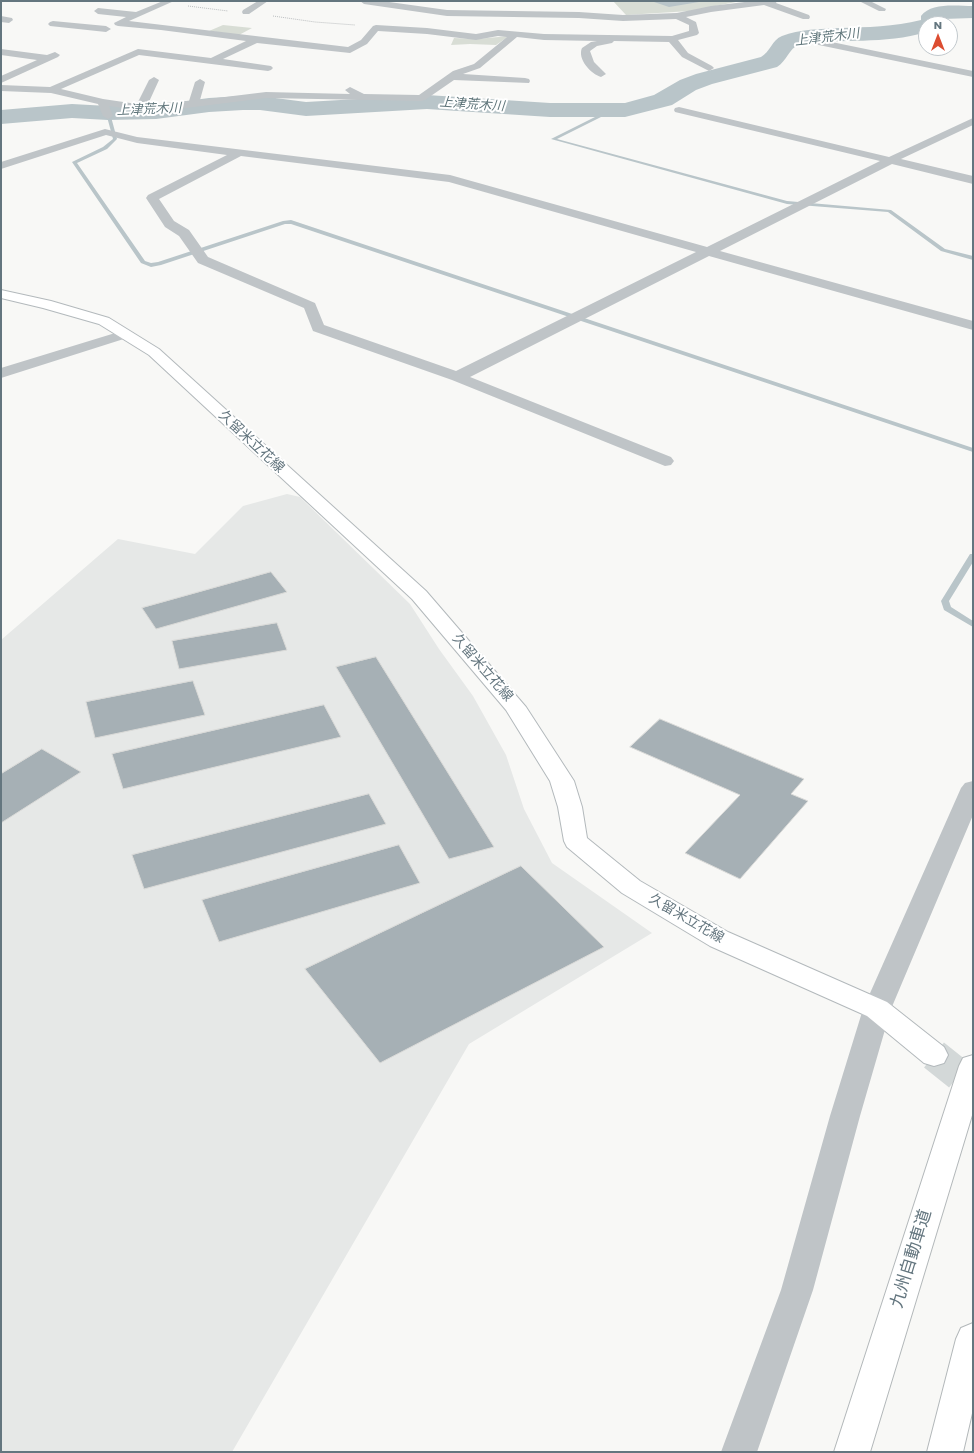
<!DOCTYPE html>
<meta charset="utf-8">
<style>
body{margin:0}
#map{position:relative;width:974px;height:1453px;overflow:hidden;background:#f8f8f6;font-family:Poppins,sans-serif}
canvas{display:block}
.frame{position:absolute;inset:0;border:2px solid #64767f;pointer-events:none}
.north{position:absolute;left:918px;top:16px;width:40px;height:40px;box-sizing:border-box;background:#fff;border:1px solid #c1c8cc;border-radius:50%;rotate:0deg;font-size:11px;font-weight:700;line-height:16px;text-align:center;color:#64767f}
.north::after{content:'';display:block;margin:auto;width:14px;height:18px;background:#dc4d31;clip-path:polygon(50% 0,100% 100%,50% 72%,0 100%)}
</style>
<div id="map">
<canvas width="974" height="1453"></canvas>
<div class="frame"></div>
<div class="north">N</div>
</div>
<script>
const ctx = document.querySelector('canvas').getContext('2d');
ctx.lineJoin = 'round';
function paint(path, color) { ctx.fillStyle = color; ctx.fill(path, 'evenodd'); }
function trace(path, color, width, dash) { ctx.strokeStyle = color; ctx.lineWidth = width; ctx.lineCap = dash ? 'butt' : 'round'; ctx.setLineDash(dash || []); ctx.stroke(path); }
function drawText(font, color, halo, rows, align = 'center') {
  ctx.font = font + ' Poppins,"Noto Sans JP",sans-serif'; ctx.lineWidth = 4; ctx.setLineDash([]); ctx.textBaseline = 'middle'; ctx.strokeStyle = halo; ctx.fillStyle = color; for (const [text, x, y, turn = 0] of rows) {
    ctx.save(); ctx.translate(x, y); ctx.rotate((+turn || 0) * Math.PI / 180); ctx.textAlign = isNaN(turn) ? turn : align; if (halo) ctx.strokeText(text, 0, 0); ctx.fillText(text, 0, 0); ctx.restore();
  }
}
paint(new Path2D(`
 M 287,494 L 300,497 L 410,604 L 439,649 L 473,696 L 506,755 L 524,809 L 552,863 L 652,933 L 469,1044 L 232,1452 L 1,1452 L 1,640 L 118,539 L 195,554 L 243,506 Z`), '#e6e8e7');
paint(new Path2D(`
 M 613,1 L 741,1 L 690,11 L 626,15 Z
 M 223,25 L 252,28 L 239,35 L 209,31 Z
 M 509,36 L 496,45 L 470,44 L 451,45 L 454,38 L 477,39 Z`), '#d8ddd5');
paint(new Path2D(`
 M 651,1 L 696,1 L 699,2 L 669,7 Z`), '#b9c5c9');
paint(new Path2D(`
 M 609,110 L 613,111 L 557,139 L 787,201 L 891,210 L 945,249 L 973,256 L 973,260 L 941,251 L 888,212 L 787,204 L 551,139 Z
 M 108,112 L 110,113 L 117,139 L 107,149 L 77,163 L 145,261 L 151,263 L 158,262 L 283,221 L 291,220 L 973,448 L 973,452 L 291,224 L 285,224 L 161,265 L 151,267 L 141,263 L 72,162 L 103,147 L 113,139 L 106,113 Z
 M 970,554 L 973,554 L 973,562 L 949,601 L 951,607 L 973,621 L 973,627 L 944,610 L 941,601 Z`), '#b9c5c9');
paint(new Path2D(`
 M 973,6 L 973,18 L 943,19 L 943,21 L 941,24 L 926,24 L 926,32 C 885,45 841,38 800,44 C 788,49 787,61 777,67 L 712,84 L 696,90 L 672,105 L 625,117 L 550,117 L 427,109 L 306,116 L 260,110 L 243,110 L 209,112 L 156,119 L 108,120 L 72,118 L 1,124 L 1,110 L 72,104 L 108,106 L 156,105 L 209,98 L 243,96 L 260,96 L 306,102 L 427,95 L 550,103 L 625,103 L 654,95 L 680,80 L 696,74 L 761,57 C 770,52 772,40 782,36 C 799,29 821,29 840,28 C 867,27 894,27 921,20 L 921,16 C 931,2 957,6 973,6 Z`), '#b9c5c9');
const building = new Path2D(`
 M 271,572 L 287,592 L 156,629 L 142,608 Z
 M 277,623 L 287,650 L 179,669 L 172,641 Z
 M 376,657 L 494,847 L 449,859 L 336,667 Z
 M 193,681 L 205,715 L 95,738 L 86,702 Z
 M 324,705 L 341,737 L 123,789 L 112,754 Z
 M 660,719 L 804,779 L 791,794 L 808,801 L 740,879 L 685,853 L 740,795 L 630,747 Z
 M 42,749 L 81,772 L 1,823 L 1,774 Z
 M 369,794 L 386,824 L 144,889 L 132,855 Z
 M 399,845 L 420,883 L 219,942 L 202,900 Z
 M 521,866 L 604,947 L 380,1063 L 305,969 Z`);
paint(building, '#a6b0b5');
trace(building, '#dadad8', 1);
trace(new Path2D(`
 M 934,1055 L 973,1086`), '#d3d8d8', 32, [32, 16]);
const primary = new Path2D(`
 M 1,290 L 51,301 L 109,318 L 159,349 L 426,591 L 526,707 L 574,781 L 582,807 L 587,838 L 640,881 L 728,932 L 887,1002 L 944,1047 L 948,1055 L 944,1063 L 934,1066 L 924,1063 L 867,1016 L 710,946 L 622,893 L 567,847 L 564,841 L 558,807 L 550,781 L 506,710 L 412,599 L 149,355 L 99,324 L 43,308 L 1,298 Z`);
const motorway = new Path2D(`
 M 973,1055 L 973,1112 L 870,1452 L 834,1452 L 959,1066 L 963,1058 Z
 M 973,1323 L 973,1409 L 963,1452 L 927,1452 L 956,1339 L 961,1328 Z`);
trace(primary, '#b3b9bc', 2);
trace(motorway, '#b3b8ba', 2);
trace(new Path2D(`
 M 188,6 L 228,11
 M 273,16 L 315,22 L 355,25`), '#babdbf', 1, [1, 1]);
paint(new Path2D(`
 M 163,1 L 174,1 L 129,21 L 348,47 L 361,40 L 373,26 L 376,25 L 427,28 L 476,34 L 498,30 L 544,34 L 672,36 L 689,31 L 689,25 L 676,19 L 623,21 L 579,18 L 447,16 L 364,4 L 360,1 L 382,1 L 447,10 L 579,12 L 623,15 L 677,13 L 711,6 L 753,1 L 777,1 L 776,3 L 809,15 L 810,17 L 809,19 L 803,19 L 764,5 L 711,12 L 686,17 L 696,22 L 699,33 L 697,35 L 678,40 L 688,53 L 712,66 L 714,68 L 709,71 L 682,57 L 669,42 L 614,41 L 612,43 L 597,46 L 590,51 L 594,62 L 606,74 L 601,77 C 591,74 577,59 582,48 L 591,42 L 597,41 L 544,40 L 517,37 L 480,68 L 463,74 L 525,78 L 529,79 L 530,81 L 529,83 L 454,80 L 425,100 L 421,101 L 266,98 L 162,111 L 136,110 L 109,106 L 113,116 L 108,119 L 103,116 L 98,104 L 51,93 L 1,91 L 1,85 L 50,87 L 138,49 L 211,58 L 246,41 L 161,30 L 118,26 L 115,25 L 114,23 L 126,17 L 98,14 L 94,11 L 98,8 L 136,12 ZM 378,31 L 427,34 L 476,40 L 498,36 L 507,37 L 474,64 L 453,71 L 419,95 L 364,94 L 350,87 L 345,90 L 350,94 L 266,92 L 200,100 L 205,82 L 200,79 L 195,82 L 189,101 L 153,104 L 148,104 L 159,80 L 154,77 L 149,80 L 137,104 L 103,99 L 61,89 L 139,55 L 268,71 L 271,70 L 273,68 L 271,66 L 223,59 L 257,43 L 350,53 L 367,44 Z
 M 258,1 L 268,1 L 249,14 L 243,14 L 242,12 L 243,10 Z
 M 859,1 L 870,1 L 886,9 L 885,11 L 879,11 Z
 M 1,16 L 12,18 L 13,20 L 9,23 L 1,22 Z
 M 53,21 L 106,26 L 111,29 L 106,32 L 50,26 L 48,24 L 50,22 Z
 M 817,39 L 973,71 L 973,77 L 814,44 L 812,42 L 814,40 Z
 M 1,49 L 47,55 L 55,52 L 60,55 L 58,57 L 1,83 L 1,76 L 37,60 L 1,55 Z
 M 679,107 L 889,157 L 973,118 L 973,125 L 901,159 L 973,176 L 973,184 L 892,164 L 720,251 L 973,321 L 973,330 L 709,256 L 470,377 L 671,457 L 674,461 L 671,465 L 665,466 L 452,380 L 313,331 L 304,308 L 198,263 L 179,236 L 165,227 L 146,198 L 148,195 L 227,155 L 137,143 L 106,135 L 1,169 L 1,162 L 105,129 L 137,137 L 450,175 L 707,247 L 880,161 L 675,112 L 674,110 L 675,108 ZM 241,156 L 449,182 L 696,252 L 456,371 L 324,325 L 315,303 L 208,257 L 189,230 L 174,221 L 159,199 Z
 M 125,330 L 130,331 L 132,334 L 130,337 L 1,378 L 1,368 Z
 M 973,781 L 973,815 L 891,1009 L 860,1116 L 813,1290 L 757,1452 L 721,1452 L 781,1290 L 830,1116 L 863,1009 L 961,788 L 965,783 Z`), '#bfc4c7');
paint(primary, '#fff');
paint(motorway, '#fff');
drawText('italic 13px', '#5f757a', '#fff', [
 ["上津荒木川",827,38,-7],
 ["上津荒木川",472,105,4],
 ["上津荒木川",149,110,-2]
]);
drawText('14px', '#64767f', '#fff', [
 ["久留米立花線",251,442,43],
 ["久留米立花線",482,668,49],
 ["久留米立花線",686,919,30]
]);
drawText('17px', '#64767f', '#fff', [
 ["九州自動車道",912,1259,-73]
]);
</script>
